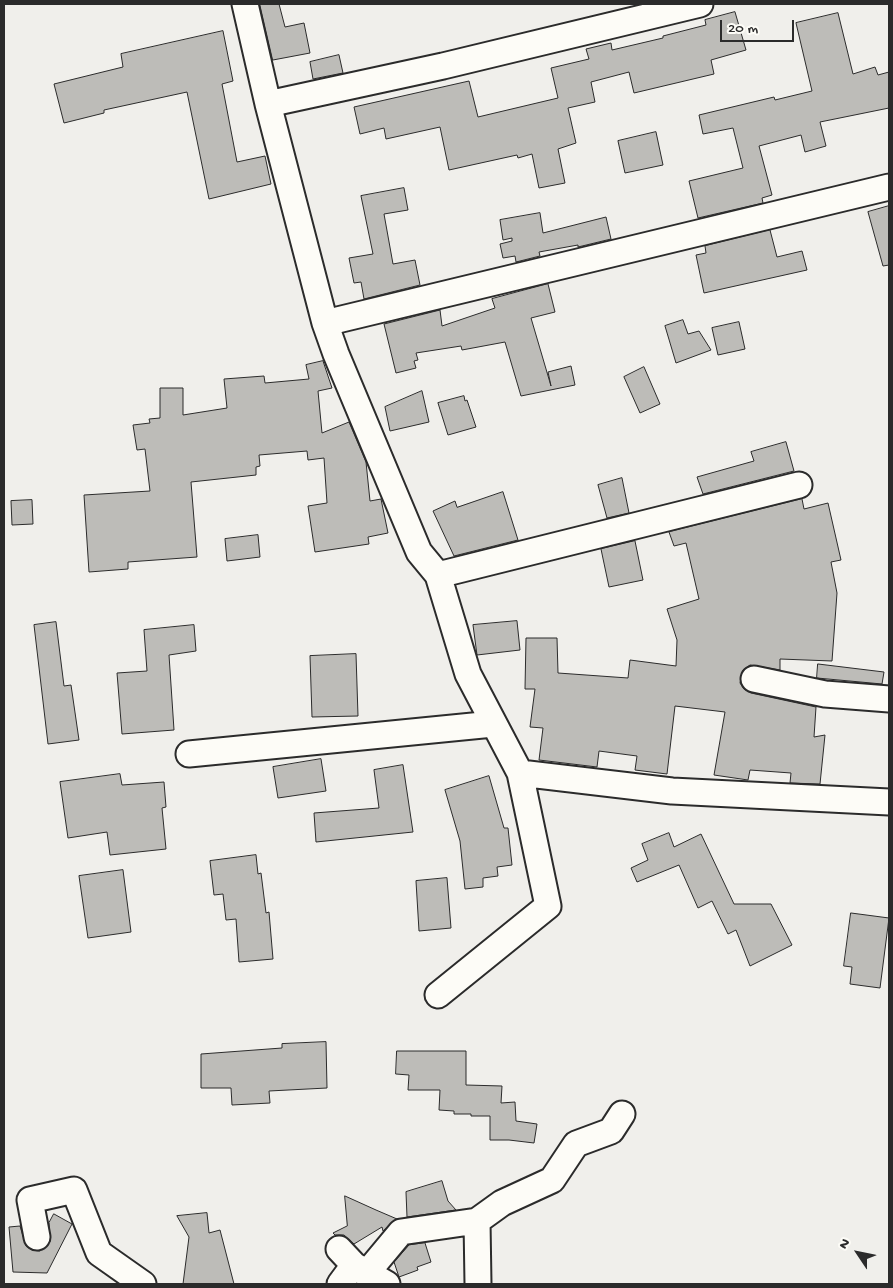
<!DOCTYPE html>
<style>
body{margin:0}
#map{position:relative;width:893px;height:1288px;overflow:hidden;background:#f0efeb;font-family:"Gochi Hand",sans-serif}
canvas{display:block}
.frame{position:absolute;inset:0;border:5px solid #2b2b2b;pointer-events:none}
.north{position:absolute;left:833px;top:1228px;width:50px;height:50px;-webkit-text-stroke:4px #fdfcf7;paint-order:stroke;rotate:304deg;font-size:14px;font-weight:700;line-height:20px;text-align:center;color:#2b2b2b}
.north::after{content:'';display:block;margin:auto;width:18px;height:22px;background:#2b2b2b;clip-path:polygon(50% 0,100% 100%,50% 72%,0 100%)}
.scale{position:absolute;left:720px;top:20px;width:74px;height:22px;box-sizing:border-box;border:2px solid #2b2b2b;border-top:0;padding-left:6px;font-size:15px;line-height:18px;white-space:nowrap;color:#2b2b2b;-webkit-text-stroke:4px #fdfcf7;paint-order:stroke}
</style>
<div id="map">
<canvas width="893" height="1288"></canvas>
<div class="frame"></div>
<div class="north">N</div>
<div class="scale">20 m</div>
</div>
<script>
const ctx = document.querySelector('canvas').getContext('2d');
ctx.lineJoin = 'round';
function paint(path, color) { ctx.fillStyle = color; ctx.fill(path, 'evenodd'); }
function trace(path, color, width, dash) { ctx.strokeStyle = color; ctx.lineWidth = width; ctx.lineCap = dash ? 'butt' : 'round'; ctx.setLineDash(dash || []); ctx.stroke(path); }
const building = new Path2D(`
 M 260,4 L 279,4 L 285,27 L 304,23 L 310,53 L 273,60 Z
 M 735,12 L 746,50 L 711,60 L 714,74 L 634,93 L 629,72 L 591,82 L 595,102 L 568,108 L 576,143 L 558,149 L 565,183 L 539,188 L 532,154 L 518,158 L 517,155 L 449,170 L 440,127 L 386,139 L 384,128 L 360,134 L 354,107 L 469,81 L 478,117 L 558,98 L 551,68 L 589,59 L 586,49 L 611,43 L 612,50 L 663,38 L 663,36 L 706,25 L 705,20 Z
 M 838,13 L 853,74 L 875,67 L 878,75 L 889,72 L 889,108 L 820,122 L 826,146 L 805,152 L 801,135 L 759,146 L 772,195 L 762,198 L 763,203 L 698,218 L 689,181 L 743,168 L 733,128 L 703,134 L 699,115 L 774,97 L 775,100 L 812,91 L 796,23 Z
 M 223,31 L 233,81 L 222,84 L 237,162 L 265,156 L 271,184 L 209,199 L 187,92 L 104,110 L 104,113 L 64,123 L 54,84 L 123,67 L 121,54 Z
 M 339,55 L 343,73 L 313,79 L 310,62 Z
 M 656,132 L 663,165 L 625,173 L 618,141 Z
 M 404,188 L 408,210 L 384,214 L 393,264 L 415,260 L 420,285 L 364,299 L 361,282 L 354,283 L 349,258 L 373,254 L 361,196 Z
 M 889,206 L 889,265 L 883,266 L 868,212 Z
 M 540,213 L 543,233 L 606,217 L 611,239 L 578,247 L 578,245 L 539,252 L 540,256 L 516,262 L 515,256 L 503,258 L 500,244 L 512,241 L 512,238 L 503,240 L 500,220 Z
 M 770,230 L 777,257 L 802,251 L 807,270 L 704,293 L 696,255 L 706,253 L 705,246 Z
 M 548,284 L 555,312 L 531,318 L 551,386 L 548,372 L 571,366 L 575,385 L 521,396 L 505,342 L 462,350 L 461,346 L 416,353 L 418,360 L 414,361 L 416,368 L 396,373 L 384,324 L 440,310 L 442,326 L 495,308 L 492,299 Z
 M 683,320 L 688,334 L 699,331 L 711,350 L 676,363 L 665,326 Z
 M 739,322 L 745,349 L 718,355 L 712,328 Z
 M 323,361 L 332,388 L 318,391 L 322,433 L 349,422 L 366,462 L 370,501 L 381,499 L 388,533 L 368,537 L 369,544 L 315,552 L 308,506 L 327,503 L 324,458 L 308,460 L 307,451 L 259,455 L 260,466 L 256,467 L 256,475 L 191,482 L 197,557 L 128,562 L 128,569 L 89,572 L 84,495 L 150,491 L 145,449 L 137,450 L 133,425 L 150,423 L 149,419 L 160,418 L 160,388 L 183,388 L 183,415 L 227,408 L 224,379 L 264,376 L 265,383 L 309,379 L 306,365 Z
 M 644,367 L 660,404 L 640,413 L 624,377 Z
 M 422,391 L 429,422 L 390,431 L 385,407 Z
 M 464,396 L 465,401 L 467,400 L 476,427 L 448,435 L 438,403 Z
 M 786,442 L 794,471 L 703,494 L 697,477 L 754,461 L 751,452 Z
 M 622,478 L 629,513 L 607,518 L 598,485 Z
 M 503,492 L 518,540 L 454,556 L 433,511 L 455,501 L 457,507 Z
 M 802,499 L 804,509 L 828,503 L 841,560 L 831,562 L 837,593 L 832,661 L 780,659 L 780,670 L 750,665 L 743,670 L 740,683 L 744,689 L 751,693 L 816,707 L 814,737 L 825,735 L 820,784 L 790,783 L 791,773 L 750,770 L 748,780 L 714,775 L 725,712 L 675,706 L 667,774 L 635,770 L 637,756 L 599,751 L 597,767 L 539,760 L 543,728 L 530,727 L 535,689 L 525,689 L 526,638 L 557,638 L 558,673 L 628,678 L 630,660 L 676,666 L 677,640 L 667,609 L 699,599 L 686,543 L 674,546 L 669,532 Z
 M 32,500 L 33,524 L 12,525 L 11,501 Z
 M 258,535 L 260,557 L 227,561 L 225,539 Z
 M 635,541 L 643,580 L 609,587 L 601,549 Z
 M 517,621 L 520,650 L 477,655 L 473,625 Z
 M 56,622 L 64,686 L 71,685 L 79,740 L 48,744 L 34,625 Z
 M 194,625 L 196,651 L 169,655 L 174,730 L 122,734 L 117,673 L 147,671 L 144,630 Z
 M 356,654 L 358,716 L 312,717 L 310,656 Z
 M 818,664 L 884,672 L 882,684 L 817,678 Z
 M 321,759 L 326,791 L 278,798 L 273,767 Z
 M 403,765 L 413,832 L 316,842 L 314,813 L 379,808 L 374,770 Z
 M 120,774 L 122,785 L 164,782 L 166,807 L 162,808 L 166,849 L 110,855 L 107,832 L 68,838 L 60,782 Z
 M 489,776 L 504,828 L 508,828 L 512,865 L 497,867 L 498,876 L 483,878 L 483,887 L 465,889 L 460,841 L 445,790 Z
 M 669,833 L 674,847 L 701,834 L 734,904 L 771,904 L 792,945 L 750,966 L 736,930 L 728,934 L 712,901 L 698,908 L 679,865 L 637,882 L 631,868 L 648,860 L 642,844 Z
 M 256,855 L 258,874 L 261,873 L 266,913 L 269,912 L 273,959 L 239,962 L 236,919 L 226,920 L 223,894 L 214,895 L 210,861 Z
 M 123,870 L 131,932 L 88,938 L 79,876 Z
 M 447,878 L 451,928 L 419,931 L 416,881 Z
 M 851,913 L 889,918 L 880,988 L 850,984 L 852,967 L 844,966 Z
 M 326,1042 L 327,1088 L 269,1091 L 270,1103 L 232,1105 L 231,1088 L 201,1088 L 201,1054 L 282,1048 L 282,1044 Z
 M 397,1051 L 466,1051 L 466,1085 L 502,1086 L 501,1103 L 515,1102 L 516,1121 L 537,1124 L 534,1143 L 509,1140 L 490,1140 L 490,1116 L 471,1116 L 471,1114 L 454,1114 L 454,1111 L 439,1110 L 440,1090 L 408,1090 L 409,1075 L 396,1074 Z
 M 442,1181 L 448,1201 L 456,1210 L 407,1217 L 406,1192 Z
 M 345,1196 L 376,1210 L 397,1219 L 383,1231 L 382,1227 L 354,1244 L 344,1235 L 335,1235 L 333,1233 L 347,1226 Z
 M 207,1213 L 209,1233 L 220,1230 L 234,1284 L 183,1284 L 189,1237 L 177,1216 Z
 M 54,1214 L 72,1224 L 47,1273 L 13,1272 L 9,1227 L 20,1226 L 26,1246 L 32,1250 L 40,1251 L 50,1242 L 49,1223 Z
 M 425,1243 L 431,1262 L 417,1267 L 418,1270 L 399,1277 L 394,1262 L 409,1245 Z`);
paint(building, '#bdbcb8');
trace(building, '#2b2b2b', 1);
const street = new Path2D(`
 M 245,4 L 268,104 L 325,323 L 336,354 L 419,552 L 438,575 L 468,674 L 520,773 L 548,906 L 438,995
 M 268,104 L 443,66 L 700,4
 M 325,323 L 889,187
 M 438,575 L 799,485
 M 754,679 L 825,694 L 889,699
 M 189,754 L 493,724
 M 520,773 L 672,791 L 889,802
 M 477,1221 L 478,1284
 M 37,1237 L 30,1200 L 74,1190 L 99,1253 L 143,1284
 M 339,1249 L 354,1265 L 387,1284
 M 366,1274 L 401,1232 L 477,1221 L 502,1203 L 552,1180 L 576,1144 L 611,1131 L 622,1114
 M 340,1284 L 354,1265`);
trace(street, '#2b2b2b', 29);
trace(street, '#fdfcf7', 25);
</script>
